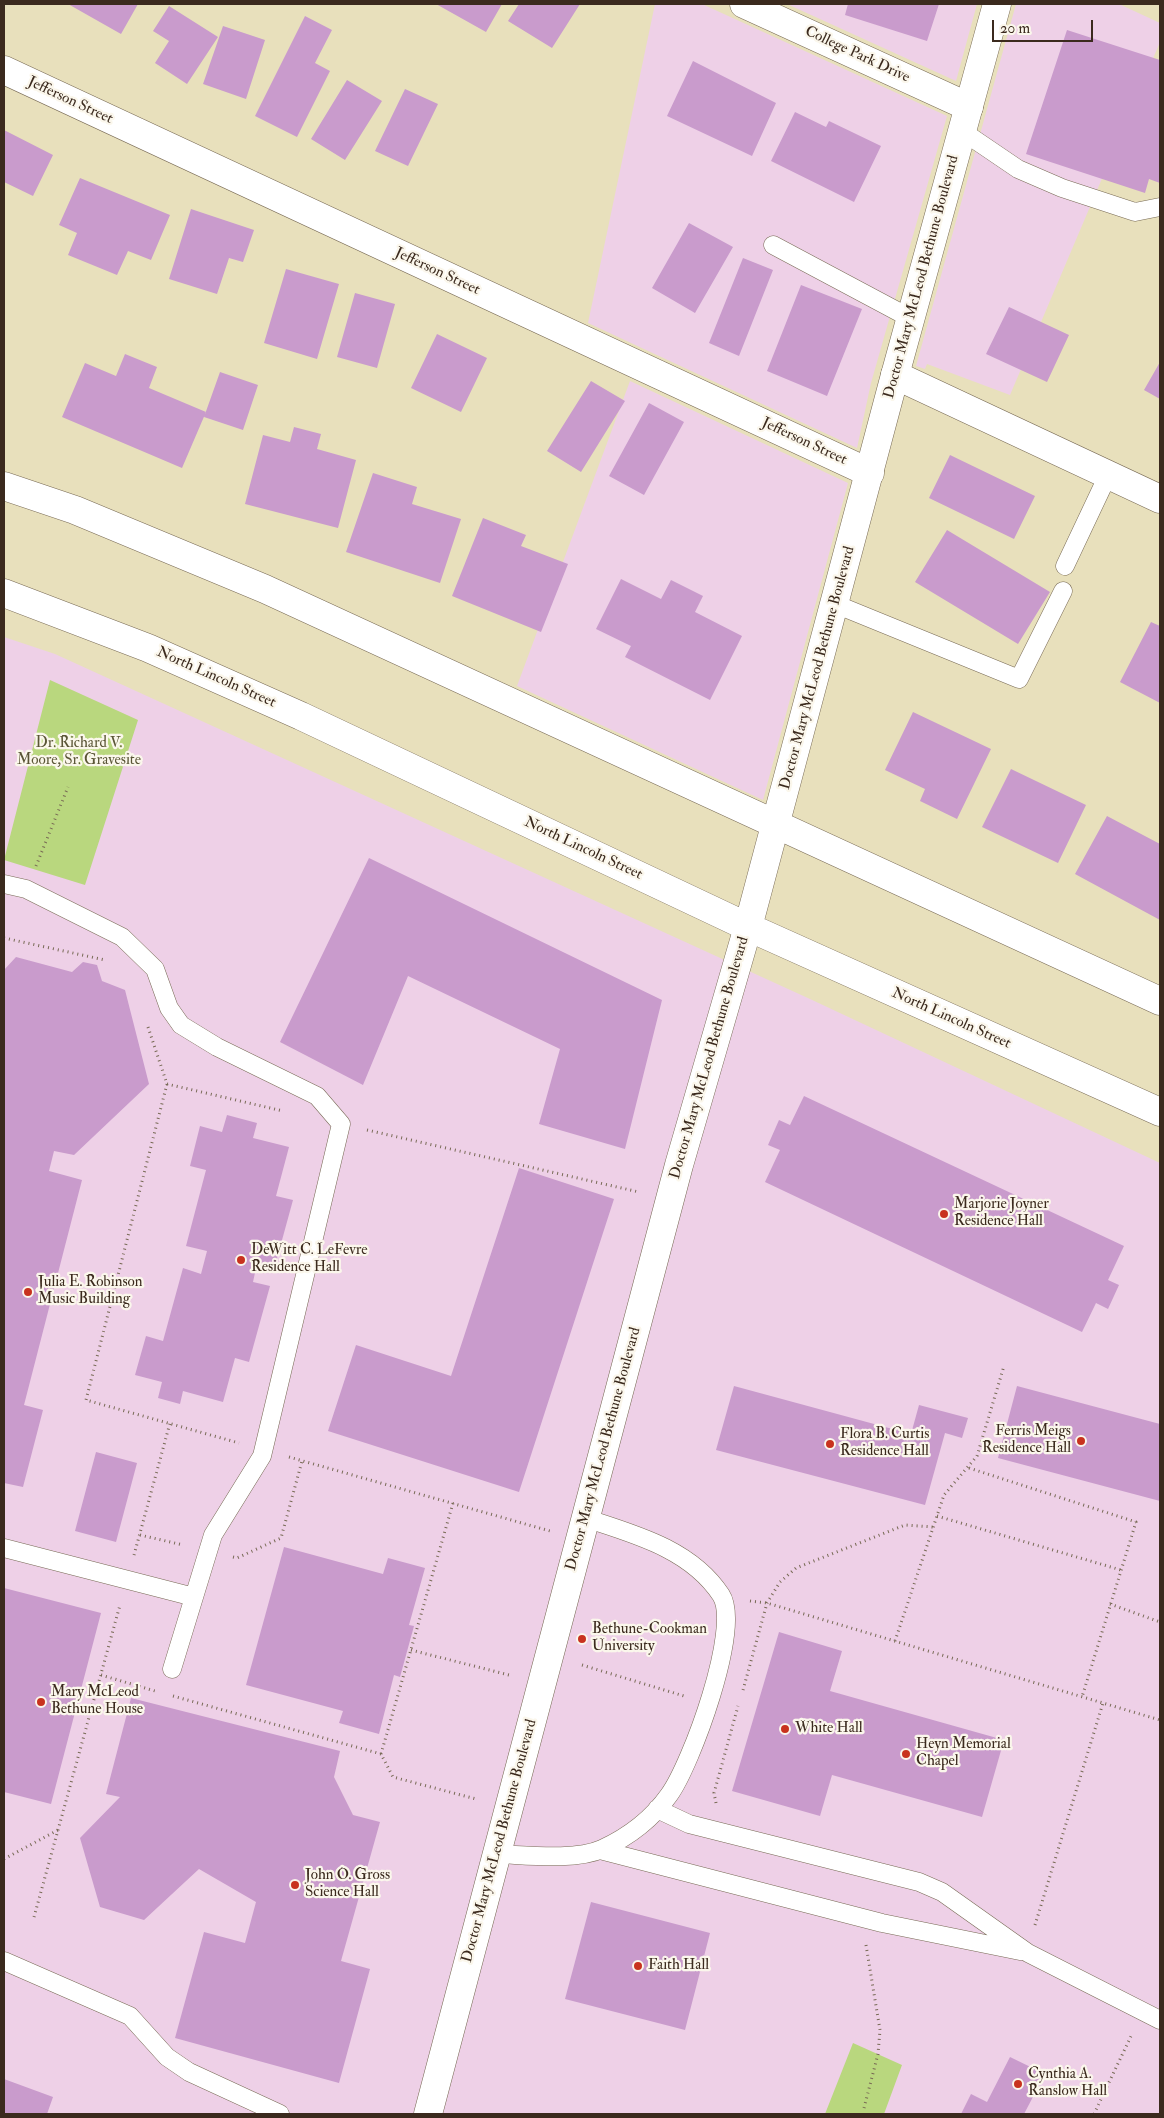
<!DOCTYPE html>
<style>
body{margin:0}
#map{position:relative;width:1164px;height:2118px;overflow:hidden;background:#e8e0bc;font-family:"IM FELL Double Pica",serif}
canvas{display:block}
.frame{position:absolute;inset:0;border:5px solid #3b2a1e;pointer-events:none}
.scale{position:absolute;left:992px;top:20px;width:101px;height:22px;box-sizing:border-box;border:2px solid #3b2a1e;border-top:0;padding-left:6px;font-size:15px;line-height:18px;white-space:nowrap;color:#3b2a1e;-webkit-text-stroke:4px #fbf7ec;paint-order:stroke}
</style>
<div id="map">
<canvas width="1164" height="2118"></canvas>
<div class="frame"></div>
<div class="scale">20 m</div>
</div>
<script>
const ctx = document.querySelector('canvas').getContext('2d');
ctx.lineJoin = 'round';
function paint(path, color) { ctx.fillStyle = color; ctx.fill(path, 'evenodd'); }
function trace(path, color, width, dash) { ctx.strokeStyle = color; ctx.lineWidth = width; ctx.lineCap = dash ? 'butt' : 'round'; ctx.setLineDash(dash || []); ctx.stroke(path); }
function drawText(font, color, halo, rows, align = 'center') {
  ctx.font = font + ' "IM FELL Double Pica",serif'; ctx.lineWidth = 4.5; ctx.setLineDash([]); ctx.textBaseline = 'middle'; ctx.strokeStyle = halo; ctx.fillStyle = color; for (const [text, x, y, turn = 0] of rows) {
    ctx.save(); ctx.translate(x, y); ctx.rotate((+turn || 0) * Math.PI / 180); ctx.textAlign = isNaN(turn) ? turn : align; if (halo) ctx.strokeText(text, 0, 0); ctx.fillText(text, 0, 0); ctx.restore();
  }
}
paint(new Path2D(`
 M 655,4 L 702,4 L 947,116 L 871,383 L 857,448 L 588,323 Z
 M 787,4 L 977,4 L 956,81 Z
 M 1016,4 L 1119,4 L 1160,23 L 1160,42 L 1010,395 L 927,364 L 925,369 L 916,366 Z
 M 630,381 L 848,483 L 763,800 L 517,686 Z
 M 4,637 L 55,654 L 810,999 L 1160,1163 L 1160,2114 L 4,2114 Z`), '#eed0e7');
paint(new Path2D(`
 M 50,680 L 138,720 L 85,885 L 4,860 Z
 M 853,2043 L 902,2065 L 884,2114 L 825,2114 Z`), '#b9d77e');
paint(new Path2D(`
 M 68,4 L 138,4 L 121,34 Z
 M 436,4 L 502,4 L 486,32 Z
 M 519,4 L 580,4 L 552,48 L 508,21 Z
 M 848,4 L 939,4 L 927,41 L 845,15 Z
 M 169,6 L 218,37 L 187,84 L 155,63 L 169,41 L 153,31 Z
 M 305,16 L 332,30 L 315,63 L 330,71 L 297,137 L 255,116 Z
 M 223,26 L 265,40 L 246,99 L 203,84 Z
 M 1067,30 L 1160,60 L 1160,183 L 1149,179 L 1145,193 L 1026,154 Z
 M 693,61 L 776,103 L 752,156 L 667,116 Z
 M 347,80 L 382,101 L 345,160 L 311,139 Z
 M 405,89 L 438,104 L 408,166 L 375,151 Z
 M 795,112 L 826,127 L 829,121 L 881,146 L 854,202 L 771,161 Z
 M 4,130 L 53,155 L 33,196 L 4,182 Z
 M 80,178 L 170,215 L 151,260 L 128,251 L 117,275 L 68,255 L 77,233 L 59,225 Z
 M 191,209 L 254,230 L 243,262 L 229,258 L 217,294 L 169,279 Z
 M 689,223 L 733,247 L 695,313 L 652,288 Z
 M 743,258 L 773,270 L 739,356 L 709,343 Z
 M 286,269 L 339,284 L 317,359 L 264,343 Z
 M 801,285 L 862,309 L 827,396 L 767,371 Z
 M 355,293 L 395,304 L 377,368 L 337,357 Z
 M 1009,307 L 1069,335 L 1047,382 L 986,354 Z
 M 437,334 L 487,358 L 461,412 L 411,388 Z
 M 125,354 L 157,367 L 149,388 L 206,412 L 182,468 L 62,417 L 85,363 L 116,376 Z
 M 1160,362 L 1160,399 L 1144,390 Z
 M 220,372 L 258,385 L 243,430 L 204,417 Z
 M 591,381 L 625,401 L 581,472 L 547,451 Z
 M 649,403 L 684,422 L 644,495 L 609,476 Z
 M 294,427 L 321,434 L 317,449 L 356,460 L 338,528 L 245,504 L 263,435 L 290,442 Z
 M 950,455 L 1035,496 L 1014,539 L 929,498 Z
 M 373,473 L 417,487 L 412,504 L 461,519 L 440,583 L 346,552 Z
 M 483,518 L 526,535 L 521,546 L 568,564 L 541,632 L 452,596 Z
 M 947,530 L 1050,592 L 1018,644 L 915,582 Z
 M 621,579 L 661,599 L 671,580 L 703,596 L 695,612 L 742,636 L 710,700 L 625,657 L 631,646 L 596,629 Z
 M 1151,622 L 1160,626 L 1160,703 L 1120,682 Z
 M 913,712 L 991,749 L 957,819 L 920,801 L 925,789 L 885,770 Z
 M 1011,769 L 1086,805 L 1058,863 L 982,827 Z
 M 1107,816 L 1160,844 L 1160,920 L 1075,874 Z
 M 369,858 L 662,1000 L 625,1149 L 539,1124 L 560,1049 L 408,976 L 363,1085 L 280,1042 Z
 M 16,957 L 72,972 L 83,962 L 97,965 L 102,981 L 125,990 L 149,1084 L 74,1155 L 54,1151 L 49,1171 L 82,1180 L 24,1405 L 43,1410 L 23,1487 L 4,1483 L 4,970 Z
 M 804,1096 L 1124,1246 L 1108,1280 L 1119,1285 L 1108,1309 L 1096,1303 L 1082,1332 L 765,1182 L 780,1150 L 768,1145 L 779,1120 L 790,1125 Z
 M 227,1115 L 257,1123 L 253,1138 L 289,1147 L 276,1196 L 293,1200 L 273,1273 L 256,1268 L 253,1282 L 270,1286 L 249,1362 L 235,1358 L 223,1402 L 183,1391 L 180,1404 L 158,1398 L 162,1382 L 135,1375 L 146,1336 L 163,1341 L 183,1268 L 201,1274 L 207,1251 L 186,1246 L 206,1170 L 190,1166 L 200,1126 L 222,1132 Z
 M 519,1168 L 614,1199 L 519,1492 L 328,1431 L 356,1345 L 451,1376 Z
 M 734,1386 L 911,1434 L 919,1405 L 968,1418 L 962,1438 L 945,1433 L 925,1505 L 716,1450 Z
 M 1017,1386 L 1160,1424 L 1160,1501 L 998,1458 Z
 M 96,1452 L 137,1463 L 116,1542 L 75,1531 Z
 M 284,1547 L 383,1574 L 388,1558 L 425,1568 L 409,1625 L 414,1626 L 400,1677 L 394,1675 L 379,1734 L 339,1723 L 343,1711 L 246,1685 Z
 M 4,1588 L 101,1613 L 51,1804 L 4,1792 Z
 M 779,1632 L 842,1651 L 830,1691 L 1004,1740 L 982,1817 L 832,1775 L 820,1816 L 732,1791 Z
 M 131,1698 L 340,1751 L 334,1777 L 353,1815 L 380,1822 L 341,1961 L 370,1969 L 339,2083 L 175,2038 L 204,1932 L 245,1943 L 256,1902 L 199,1869 L 144,1920 L 100,1907 L 80,1838 L 120,1797 L 106,1794 Z
 M 591,1902 L 710,1933 L 685,2030 L 565,1999 Z
 M 1010,2057 L 1045,2074 L 1024,2114 L 961,2114 L 971,2094 L 987,2102 Z
 M 4,2079 L 53,2097 L 47,2114 L 4,2114 Z`), '#c99bcc');
const service = new Path2D(`
 M 962,131 L 1018,169 L 1062,188 L 1135,212 L 1160,207
 M 773,245 L 910,318
 M 1065,566 L 1108,475
 M 835,604 L 1019,679 L 1063,591
 M 4,884 L 26,889 L 122,937 L 155,969 L 169,1008 L 181,1025 L 217,1047 L 317,1096 L 341,1124 L 262,1456 L 213,1535 L 172,1669
 M 4,1548 L 194,1597
 M 657,1809 L 689,1824 L 919,1882 L 942,1892 L 1028,1953 L 1160,2020
 M 600,1850 L 882,1923 L 1020,1951
 M 497,1854 C 526,1855 575,1861 602,1849 C 628,1837 652,1819 669,1795 C 691,1765 742,1627 721,1595 C 691,1549 634,1534 585,1518
 M 4,1961 L 130,2016 L 167,2057 L 189,2072 L 280,2114`);
const minor = new Path2D(`
 M 744,4 L 969,107
 M 4,70 L 870,473
 M 895,375 L 1160,499
 M 4,486 L 75,510 L 265,589 L 1160,1001`);
const tertiary = new Path2D(`
 M 4,593 L 148,648 L 301,716 L 748,927 L 1160,1112
 M 428,2114 L 679,1165 L 748,927 L 895,375 L 997,4`);
trace(service, '#786a55', 19);
trace(minor, '#786a55', 29);
trace(tertiary, '#786a55', 29);
trace(new Path2D(`
 M 36,866 L 68,787
 M 4,938 L 105,960
 M 148,1027 L 167,1084 L 283,1111
 M 167,1084 L 86,1400 L 239,1443
 M 367,1130 L 639,1192
 M 289,1457 L 550,1531
 M 969,1468 L 1136,1522 L 1082,1697
 M 937,1516 L 1121,1570
 M 140,1535 L 183,1545
 M 134,1555 L 170,1423
 M 233,1557 L 237,1558 L 281,1538 L 302,1461
 M 750,1601 L 767,1603 L 1160,1720
 M 1110,1604 L 1160,1622
 M 895,1641 L 944,1495 L 977,1456 L 1004,1366
 M 411,1650 L 509,1675
 M 582,1665 L 684,1696
 M 101,1675 L 155,1691
 M 743,1690 L 767,1603 L 780,1582 L 796,1568 L 905,1525 L 933,1527
 M 173,1696 L 381,1754 L 393,1777 L 476,1799
 M 381,1754 L 453,1503
 M 716,1803 L 714,1793 L 738,1706
 M 4,1859 L 58,1830
 M 34,1917 L 120,1605
 M 1035,1925 L 1103,1703
 M 864,2108 L 878,2054 L 880,2030 L 866,1945
 M 1094,2114 L 1132,2034`), '#786a55', 3, [1, 4]);
trace(service, '#fff', 18);
trace(minor, '#fff', 28);
trace(tertiary, '#fff', 28);
for (const [x, y, r, color] of [
 [944,1214,5,"#c8321e"],
 [241,1260,5,"#c8321e"],
 [28,1292,5,"#c8321e"],
 [1081,1441,5,"#c8321e"],
 [830,1444,5,"#c8321e"],
 [582,1639,5,"#c8321e"],
 [41,1702,5,"#c8321e"],
 [785,1729,5,"#c8321e"],
 [906,1754,5,"#c8321e"],
 [295,1885,5,"#c8321e"],
 [638,1966,5,"#c8321e"],
 [1018,2084,5,"#c8321e"]
]) { const dot = new Path2D(); dot.arc(x, y, r, 0, 2 * Math.PI); ctx.fillStyle = color; ctx.fill(dot); trace(dot, '#fbf7ec', 2); }
drawText('15px', '#3b2a1e', '#fbf7ec', [
 ["College Park Drive",857,55,25],
 ["Jefferson Street",70,101,25],
 ["Jefferson Street",437,272,25],
 ["Doctor Mary McLeod Bethune Boulevard",922,277,-75],
 ["Jefferson Street",804,442,25],
 ["Doctor Mary McLeod Bethune Boulevard",818,668,-75],
 ["North Lincoln Street",216,678,24],
 ["North Lincoln Street",583,849,25],
 ["North Lincoln Street",951,1019,24],
 ["Doctor Mary McLeod Bethune Boulevard",710,1058,-74],
 ["Doctor Mary McLeod Bethune Boulevard",604,1449,-75],
 ["Doctor Mary McLeod Bethune Boulevard",500,1841,-75]
]);
drawText('15px', '#5a5536', '#fbf7ec', [
 ["Dr. Richard V.",79,744],
 ["Moore, Sr. Gravesite",79,761]
]);
drawText('15px', '#3b2a1e', '#fbf7ec', [
 ["Marjorie Joyner",954,1205],
 ["Residence Hall",954,1222],
 ["DeWitt C. LeFevre",251,1251],
 ["Residence Hall",251,1268],
 ["Julia E. Robinson",38,1283],
 ["Music Building",38,1300],
 ["Ferris Meigs",1071,1432,"right"],
 ["Residence Hall",1071,1449,"right"],
 ["Flora B. Curtis",840,1435],
 ["Residence Hall",840,1452],
 ["Bethune-Cookman",592,1630],
 ["University",592,1647],
 ["Mary McLeod",51,1693],
 ["Bethune House",51,1710],
 ["White Hall",795,1729],
 ["Heyn Memorial",916,1745],
 ["Chapel",916,1762],
 ["John O. Gross",305,1876],
 ["Science Hall",305,1893],
 ["Faith Hall",648,1966],
 ["Cynthia A.",1028,2075],
 ["Ranslow Hall",1028,2092]
], 'left');
</script>
